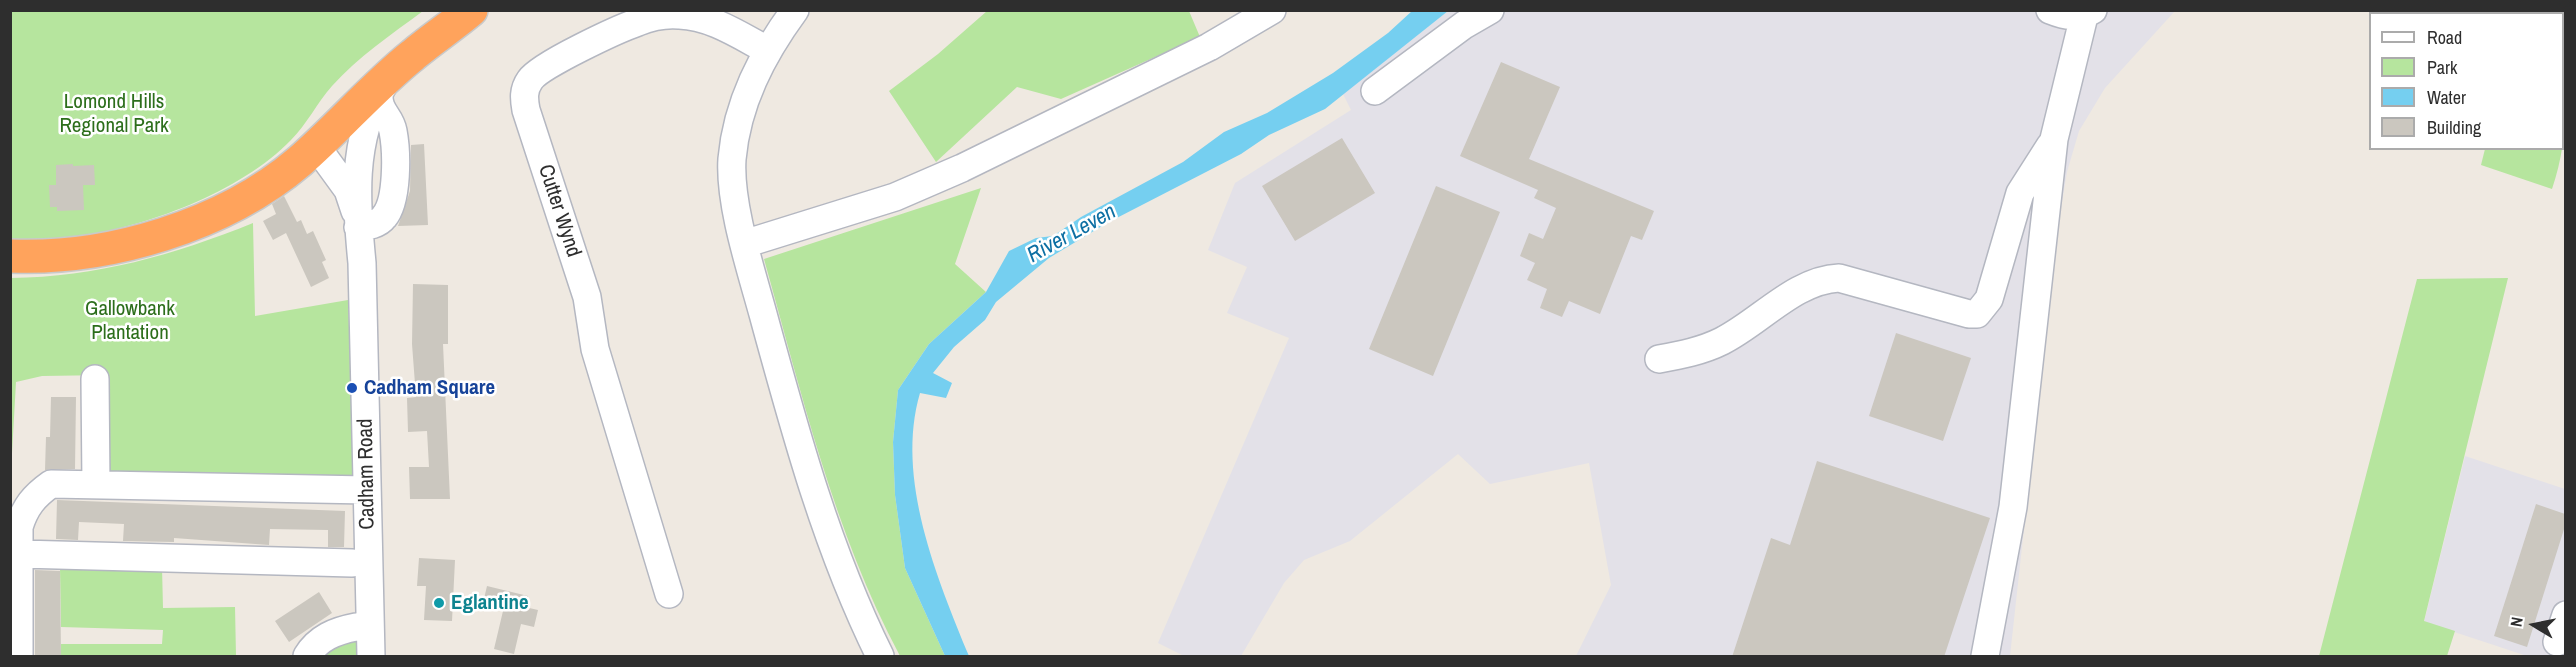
<!DOCTYPE html>
<style>
body{margin:0}
#map{position:relative;width:2576px;height:667px;overflow:hidden;background:#efe9e1;font-family:"Archivo Narrow",sans-serif}
canvas{display:block}
.frame{position:absolute;inset:0;border:12px solid #2e2e2e;pointer-events:none}
.legend{position:absolute;left:2369px;top:12px;width:195px;height:138px;box-sizing:border-box;background:#fff;border:2px solid #ababab;margin:0;padding:8px 10px;list-style:none;font-size:18px;color:#2e2e2e}
.legend li{display:flex;align-items:center;gap:12px;height:30px}
.legend b{width:30px;border:2px solid #ababab}
.north{position:absolute;left:2504px;top:595px;width:60px;height:60px;-webkit-text-stroke:4px #fff;paint-order:stroke;rotate:280deg;font-size:16px;font-weight:700;line-height:24px;text-align:center;color:#2e2e2e}
.north::after{content:'';display:block;margin:auto;width:21px;height:27px;background:#2e2e2e;clip-path:polygon(50% 0,100% 100%,50% 72%,0 100%)}
</style>
<div id="map">
<canvas width="2576" height="667"></canvas>
<div class="frame"></div>
<ul class="legend">
<li><b style="height:8px;background:#fff"></b>Road</li>
<li><b style="height:16px;background:#b6e59e"></b>Park</li>
<li><b style="height:16px;background:#75cff0"></b>Water</li>
<li><b style="height:16px;background:#cbc7bf"></b>Building</li>
</ul>
<div class="north">N</div>
</div>
<script>
const ctx = document.querySelector('canvas').getContext('2d');
ctx.lineJoin = 'round';
function paint(path, color) { ctx.fillStyle = color; ctx.fill(path, 'evenodd'); }
function trace(path, color, width, dash) { ctx.strokeStyle = color; ctx.lineWidth = width; ctx.lineCap = dash ? 'butt' : 'round'; ctx.setLineDash(dash || []); ctx.stroke(path); }
function drawText(font, color, halo, rows, align = 'center') {
  ctx.font = font + ' "Archivo Narrow",sans-serif'; ctx.lineWidth = 5; ctx.setLineDash([]); ctx.textBaseline = 'middle'; ctx.strokeStyle = halo; ctx.fillStyle = color; for (const [text, x, y, turn = 0] of rows) {
    ctx.save(); ctx.translate(x, y); ctx.rotate((+turn || 0) * Math.PI / 180); ctx.textAlign = isNaN(turn) ? turn : align; if (halo) ctx.strokeText(text, 0, 0); ctx.fillText(text, 0, 0); ctx.restore();
  }
}
paint(new Path2D(`
 M 1448,11 L 2175,11 L 2105,88 L 2079,131 L 2067,172 L 2056,238 L 2010,656 L 1576,656 L 1611,585 L 1589,463 L 1490,484 L 1458,454 L 1350,541 L 1304,560 L 1284,583 L 1241,656 L 1184,656 L 1158,643 L 1289,338 L 1227,313 L 1247,267 L 1208,250 L 1235,183 L 1351,110 L 1343,94 Z
 M 2465,456 L 2565,489 L 2565,656 L 2527,656 L 2424,622 Z`), '#e3e1e8');
paint(new Path2D(`
 M 11,11 L 423,11 C 392,34 358,57 332,86 C 317,103 307,124 291,140 C 241,192 144,228 74,237 C 53,240 31,239 11,239 Z
 M 987,11 L 1189,11 L 1200,37 L 1061,99 L 1017,87 L 936,162 L 889,91 L 938,54 Z
 M 2518,11 L 2565,11 C 2566,70 2572,132 2552,189 L 2481,165 L 2485,149 L 2562,148 L 2562,14 L 2518,13 Z
 M 981,188 L 955,264 L 986,292 L 929,344 L 898,390 L 893,442 L 895,495 L 905,568 L 945,656 L 900,656 C 834,532 802,395 764,259 Z
 M 253,223 L 255,316 L 348,300 L 355,479 L 107,476 L 108,375 L 42,376 L 16,382 L 11,471 L 11,278 C 96,277 174,255 253,223 Z
 M 2508,278 L 2424,621 L 2455,631 L 2447,656 L 2319,656 L 2417,279 Z
 M 162,567 L 163,608 L 235,607 L 236,656 L 61,656 L 61,644 L 162,644 L 163,630 L 61,627 L 60,568 Z
 M 356,627 L 356,656 L 307,656 Z`), '#b6e59e');
paint(new Path2D(`
 M 1412,11 L 1448,11 L 1325,109 L 1269,135 L 1241,154 L 1107,223 L 1049,258 L 996,302 L 985,320 L 954,347 L 933,373 L 952,383 L 946,398 L 920,393 C 895,478 937,578 969,656 L 945,656 L 905,568 L 895,495 L 893,442 L 898,390 L 929,344 L 986,292 L 1009,251 L 1036,238 L 1053,236 L 1081,217 L 1183,162 L 1224,132 L 1267,113 L 1333,73 L 1388,33 Z`), '#75cff0');
paint(new Path2D(`
 M 1501,62 L 1560,87 L 1529,159 L 1654,211 L 1642,240 L 1631,236 L 1600,314 L 1569,301 L 1562,317 L 1540,308 L 1547,289 L 1527,280 L 1535,263 L 1520,256 L 1529,233 L 1543,239 L 1556,208 L 1534,198 L 1538,190 L 1460,156 Z
 M 1342,138 L 1375,193 L 1295,241 L 1262,186 Z
 M 424,144 L 428,225 L 398,226 L 410,191 L 411,145 Z
 M 73,164 L 73,166 L 94,165 L 95,185 L 83,185 L 84,210 L 57,211 L 57,207 L 50,207 L 49,185 L 56,185 L 56,165 Z
 M 1436,186 L 1500,212 L 1433,376 L 1369,349 Z
 M 284,196 L 297,222 L 301,220 L 307,234 L 313,231 L 326,260 L 322,262 L 329,278 L 311,287 L 286,233 L 273,240 L 263,221 L 276,214 L 272,204 Z
 M 413,284 L 448,285 L 448,344 L 443,344 L 450,499 L 410,499 L 409,467 L 429,467 L 427,431 L 408,432 L 407,398 L 416,397 L 412,344 Z
 M 1896,333 L 1971,358 L 1943,441 L 1869,416 Z
 M 51,397 L 76,397 L 75,469 L 45,470 L 46,437 L 50,437 Z
 M 1817,461 L 1990,518 L 1944,657 L 1732,657 L 1771,538 L 1790,545 Z
 M 57,500 L 345,511 L 344,547 L 328,547 L 328,530 L 270,529 L 269,545 L 174,538 L 174,542 L 123,541 L 124,524 L 79,522 L 78,540 L 56,539 Z
 M 2536,504 L 2565,514 L 2565,526 L 2527,647 L 2494,636 Z
 M 419,558 L 455,560 L 452,621 L 424,620 L 426,586 L 417,586 Z
 M 35,570 L 60,571 L 61,657 L 35,657 Z
 M 487,586 L 528,596 L 525,607 L 538,610 L 534,627 L 521,624 L 514,654 L 494,649 L 503,611 L 482,607 Z
 M 319,592 L 332,613 L 289,642 L 275,621 Z`), '#cbc7bf');
const minor = new Path2D(`
 M 795,10 C 762,55 737,103 732,159 C 729,204 751,270 763,314 C 795,431 826,547 880,656
 M 2050,10 C 2065,16 2079,19 2093,10
 M 1375,91 L 1464,25 L 1490,10
 M 316,146 L 348,190 L 355,211
 M 358,227 C 367,226 378,225 384,217 C 398,201 397,152 393,131 C 390,115 378,113 379,93
 M 744,244 L 895,197 L 962,168 L 1209,47 L 1272,10
 M 1659,359 C 1681,355 1702,351 1722,341 C 1760,322 1795,280 1839,278 L 1969,314 L 1977,314 L 1989,299 L 2020,193 L 2050,146
 M 95,379 L 96,485
 M 21,554 L 352,563
 M 669,594 L 595,349 L 587,297 L 526,110 C 524,99 523,90 530,80 C 540,65 618,29 638,22 C 650,17 666,14 679,15 C 711,16 739,35 767,50
 M 2557,642 L 2566,615
 M 19,656 L 19,527 C 25,507 34,496 51,484 L 367,490
 M 307,656 C 318,638 335,631 356,627
 M 371,656 L 362,263 C 356,203 351,141 383,86
 M 1985,656 L 2013,507 L 2054,139 L 2084,16`);
const highway = new Path2D(`
 M 10,256 C 108,260 224,226 300,161 C 339,127 373,87 413,55 C 432,39 452,26 471,10`);
trace(minor, '#b4b7c1', 30);
trace(highway, '#c9c9c9', 36);
trace(minor, '#fff', 27);
trace(highway, '#ffa35c', 33);
for (const [x, y, r, color] of [
 [352,388,6,"#1a4fb4"],
 [439,603,6,"#0f9aa8"]
]) { const dot = new Path2D(); dot.arc(x, y, r, 0, 2 * Math.PI); ctx.fillStyle = color; ctx.fill(dot); trace(dot, '#fff', 2); }
drawText('21px', '#2c6e1b', '#fff', [
 ["Lomond Hills",114,102],
 ["Regional Park",114,126],
 ["Gallowbank",130,309],
 ["Plantation",130,333]
]);
drawText('21px', '#2e2e2e', '#fff', [
 ["Cutter Wynd",559,211,72],
 ["Cadham Road",367,474,-91]
]);
drawText('bold 21px', '#164399', '#fff', [
 ["Cadham Square",364,388]
], 'left');
drawText('bold 21px', '#0d838f', '#fff', [
 ["Eglantine",451,603]
], 'left');
drawText('italic 22px', '#0d6fa3', '#fff', [
 ["River Leven",1072,234,-29]
]);
</script>
